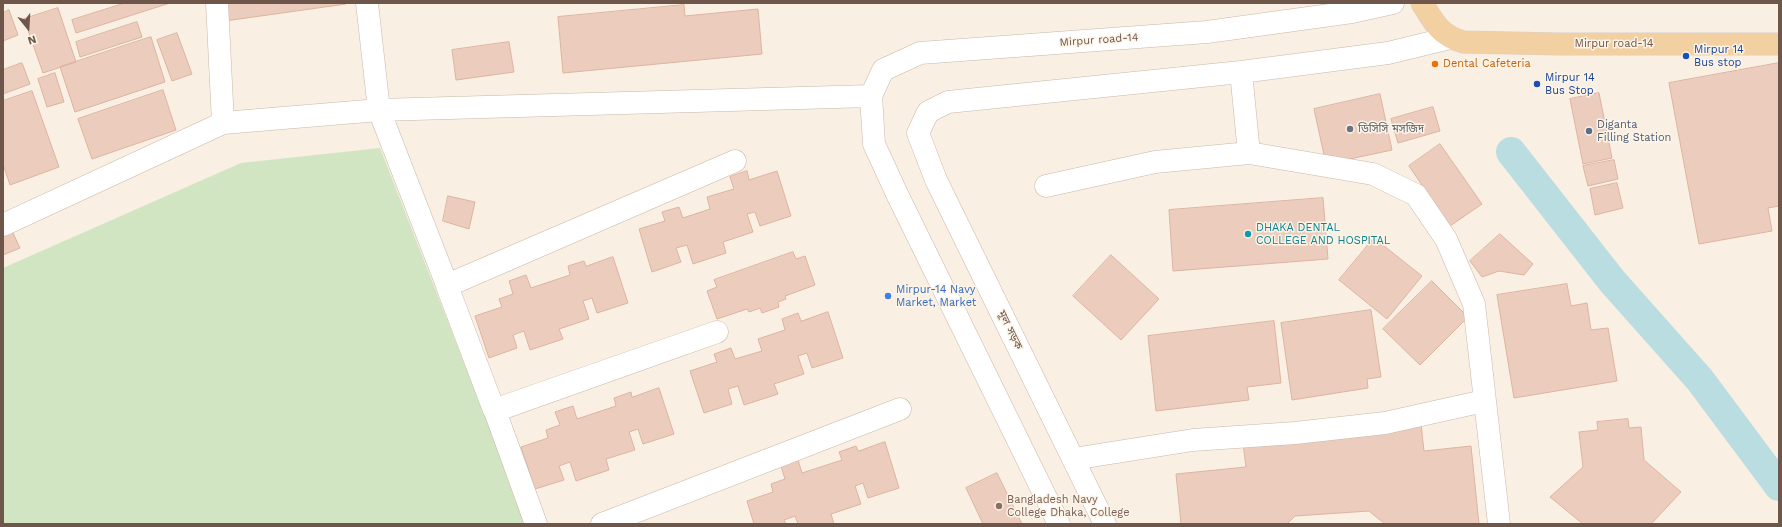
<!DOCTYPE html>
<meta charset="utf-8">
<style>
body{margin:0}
#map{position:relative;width:1782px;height:527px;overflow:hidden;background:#f9efe2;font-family:"Work Sans",sans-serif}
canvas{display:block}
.frame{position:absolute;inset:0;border:4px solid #6e564b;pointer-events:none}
.north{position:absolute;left:8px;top:8px;width:40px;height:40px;-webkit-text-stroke:3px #fdf4e8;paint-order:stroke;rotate:162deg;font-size:11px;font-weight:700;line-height:16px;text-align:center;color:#6e564b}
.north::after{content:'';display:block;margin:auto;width:14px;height:18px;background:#6e564b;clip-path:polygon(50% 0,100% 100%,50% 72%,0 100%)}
</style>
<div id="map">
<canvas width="1782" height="527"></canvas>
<div class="frame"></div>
<div class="north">N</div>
</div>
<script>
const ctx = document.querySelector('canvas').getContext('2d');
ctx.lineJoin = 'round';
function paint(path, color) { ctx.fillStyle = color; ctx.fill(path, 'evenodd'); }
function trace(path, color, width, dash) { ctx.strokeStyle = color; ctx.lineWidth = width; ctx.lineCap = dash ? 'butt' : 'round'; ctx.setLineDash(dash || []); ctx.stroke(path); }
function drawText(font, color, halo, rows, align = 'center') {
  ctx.font = font + ' "Work Sans","Noto Sans Bengali",sans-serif'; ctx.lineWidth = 3; ctx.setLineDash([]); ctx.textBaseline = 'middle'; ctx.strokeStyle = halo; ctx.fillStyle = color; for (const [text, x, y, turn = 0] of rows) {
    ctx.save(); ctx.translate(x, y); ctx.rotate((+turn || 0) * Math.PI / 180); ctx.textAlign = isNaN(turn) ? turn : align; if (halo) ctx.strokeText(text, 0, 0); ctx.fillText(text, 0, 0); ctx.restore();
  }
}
paint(new Path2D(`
 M 380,148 L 527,524 L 3,524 L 3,268 L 241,163 Z`), '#d2e5c3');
trace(new Path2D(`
 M 1511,152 L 1612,281 L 1700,380 L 1779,486`), '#b9dde0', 30);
const building = new Path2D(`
 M 125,3 L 170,3 L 76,33 L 72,20 Z
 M 222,3 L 345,3 L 346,4 L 225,21 Z
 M 684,5 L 685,16 L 758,9 L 762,54 L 563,73 L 558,17 Z
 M 58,8 L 76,62 L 43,73 L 24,19 Z
 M 9,10 L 18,35 L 3,41 L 3,13 Z
 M 137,22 L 142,37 L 80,57 L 76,42 Z
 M 177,33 L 192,74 L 172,81 L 157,40 Z
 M 151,37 L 165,82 L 75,112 L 60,67 Z
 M 509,42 L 514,72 L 456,80 L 452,50 Z
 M 22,63 L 30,84 L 3,94 L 3,70 Z
 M 1779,63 L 1779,206 L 1768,208 L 1772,231 L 1699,244 L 1669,83 Z
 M 55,73 L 64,102 L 47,107 L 38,79 Z
 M 163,90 L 176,130 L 92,159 L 78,119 Z
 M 32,91 L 59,167 L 10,185 L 3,164 L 3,101 Z
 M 1599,93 L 1612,158 L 1583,164 L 1570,99 Z
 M 1380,94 L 1392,150 L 1326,164 L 1314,109 Z
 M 1433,107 L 1440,131 L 1398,143 L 1391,119 Z
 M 1440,144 L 1482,204 L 1450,226 L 1409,166 Z
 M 1614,160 L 1618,179 L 1588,186 L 1583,166 Z
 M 747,171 L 749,180 L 777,171 L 791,216 L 760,226 L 755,212 L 747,214 L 753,232 L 723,242 L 726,253 L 693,264 L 687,245 L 676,248 L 681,262 L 652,272 L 639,229 L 665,221 L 662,212 L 679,207 L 683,218 L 710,209 L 707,197 L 734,189 L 730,177 Z
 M 1617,183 L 1623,208 L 1595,215 L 1590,189 Z
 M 448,196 L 475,202 L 469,229 L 443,221 Z
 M 1323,198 L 1328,259 L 1173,271 L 1169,210 Z
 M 13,233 L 20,248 L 3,255 L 3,237 Z
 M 1500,234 L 1533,264 L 1524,275 L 1499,271 L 1482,277 L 1470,261 Z
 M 1374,238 L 1422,276 L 1387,319 L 1339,280 Z
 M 793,252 L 796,259 L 805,256 L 815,285 L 785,296 L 786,299 L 778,302 L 779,307 L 762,313 L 760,308 L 749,312 L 747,309 L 717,319 L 707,291 L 717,287 L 714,280 Z
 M 1111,255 L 1159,299 L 1121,340 L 1073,296 Z
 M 613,257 L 628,303 L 597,313 L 592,298 L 583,301 L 589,319 L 559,329 L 563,339 L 530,350 L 524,331 L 513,335 L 517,348 L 489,358 L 475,316 L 502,307 L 499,299 L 513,294 L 509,281 L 526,275 L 531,288 L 570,275 L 568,266 L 584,261 L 586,266 Z
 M 1432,281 L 1468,317 L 1420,365 L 1383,329 Z
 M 1567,284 L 1571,306 L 1587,303 L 1591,330 L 1608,328 L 1617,381 L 1514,398 L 1497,295 Z
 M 1371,310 L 1381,377 L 1367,379 L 1368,388 L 1292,400 L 1281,323 Z
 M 828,312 L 843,358 L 812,368 L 807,353 L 798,356 L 804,374 L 774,384 L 778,394 L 744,405 L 738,386 L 728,389 L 732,404 L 704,413 L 690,371 L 717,362 L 714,354 L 731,348 L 735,359 L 762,351 L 758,339 L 785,330 L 782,319 L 798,313 L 801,321 Z
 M 1274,321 L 1281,383 L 1247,387 L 1249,400 L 1156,411 L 1148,336 Z
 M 659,388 L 674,434 L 643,444 L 638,429 L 629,432 L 635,450 L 606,459 L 609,470 L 576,481 L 570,462 L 559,466 L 564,480 L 535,489 L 521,447 L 548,438 L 546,430 L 560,425 L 555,412 L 573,406 L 577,419 L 616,406 L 614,398 L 631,392 L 632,397 Z
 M 1628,419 L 1629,428 L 1641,427 L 1644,460 L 1681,492 L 1651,524 L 1583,524 L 1550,497 L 1583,467 L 1579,432 L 1598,430 L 1597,422 Z
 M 1421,424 L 1424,451 L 1471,446 L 1479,524 L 1385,524 L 1369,511 L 1295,516 L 1287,524 L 1181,524 L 1176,474 L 1246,467 L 1243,443 Z
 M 885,442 L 899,488 L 868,498 L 863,483 L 855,486 L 861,504 L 831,514 L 834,524 L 798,524 L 795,516 L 784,520 L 786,524 L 754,524 L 747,501 L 773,492 L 771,484 L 785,479 L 781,466 L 798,460 L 802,473 L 842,460 L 839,452 L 856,446 L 858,451 Z
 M 997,473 L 1022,524 L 983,524 L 966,488 Z`);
paint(building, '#eccdbd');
trace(building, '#ddb39f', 1);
const minor = new Path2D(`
 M 217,3 L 223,123
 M 367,3 L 379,110 L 447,285 L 735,161 L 447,286 L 494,410 L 717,332 L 495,411 L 536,524
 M 1241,72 L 1249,153 L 1373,174 L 1416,195 L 1446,239 L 1474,304 L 1499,524
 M 1046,186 L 1155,162 L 1249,153
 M 3,225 L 223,123 L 379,110 L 871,96
 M 1073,459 L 1193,440 L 1295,433 L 1385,423 L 1484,401
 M 602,524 L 900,409 L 604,524
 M 1059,524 L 897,194 L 874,144 L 871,96 L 883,70 L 920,53 L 1207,32 L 1352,12 L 1393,3
 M 1105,524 L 936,180 L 918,133 L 928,112 L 948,102 L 1241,72 L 1388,53 L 1450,38`);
const major = new Path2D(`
 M 1422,3 C 1434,23 1440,35 1463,42 L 1559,44 L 1779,44`);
trace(minor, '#c9b7aa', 23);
trace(major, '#d6d0cd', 23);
trace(minor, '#fff', 22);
trace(major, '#f2d0a1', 22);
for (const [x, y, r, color] of [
 [1686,56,4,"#1a4fb4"],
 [1435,64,4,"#e8710a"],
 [1537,84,4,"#1a4fb4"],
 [1350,129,4,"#6b7280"],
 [1589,131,4,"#5c6f8a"],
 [1248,234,4,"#0f9aa8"],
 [888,296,4,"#3f7fe0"],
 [999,506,4,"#8d6e63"]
]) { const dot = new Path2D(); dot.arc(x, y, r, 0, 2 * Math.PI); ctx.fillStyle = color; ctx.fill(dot); trace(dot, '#fdf4e8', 1.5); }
drawText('11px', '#6e564b', '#fdf4e8', [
 ["Mirpur road-14",1099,40,-4],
 ["Mirpur road-14",1614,44],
 ["মূল সড়ক",1010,330,64]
]);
drawText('11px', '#164399', '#fdf4e8', [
 ["Mirpur 14",1694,50],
 ["Bus stop",1694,63],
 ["Mirpur 14",1545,78],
 ["Bus Stop",1545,91]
], 'left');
drawText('11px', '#c56008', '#fdf4e8', [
 ["Dental Cafeteria",1443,64]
], 'left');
drawText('11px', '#4e5e75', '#fdf4e8', [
 ["Diganta",1597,125],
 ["Filling Station",1597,138]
], 'left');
drawText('11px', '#5b616d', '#fdf4e8', [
 ["ডিসিসি মসজিদ",1358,129]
], 'left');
drawText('11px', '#0d838f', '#fdf4e8', [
 ["DHAKA DENTAL",1256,228],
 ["COLLEGE AND HOSPITAL",1256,241]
], 'left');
drawText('11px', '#366cbe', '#fdf4e8', [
 ["Mirpur-14 Navy",896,290],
 ["Market, Market",896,303]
], 'left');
drawText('11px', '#785e54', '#fdf4e8', [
 ["Bangladesh Navy",1007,500],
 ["College Dhaka, College",1007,513]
], 'left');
</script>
